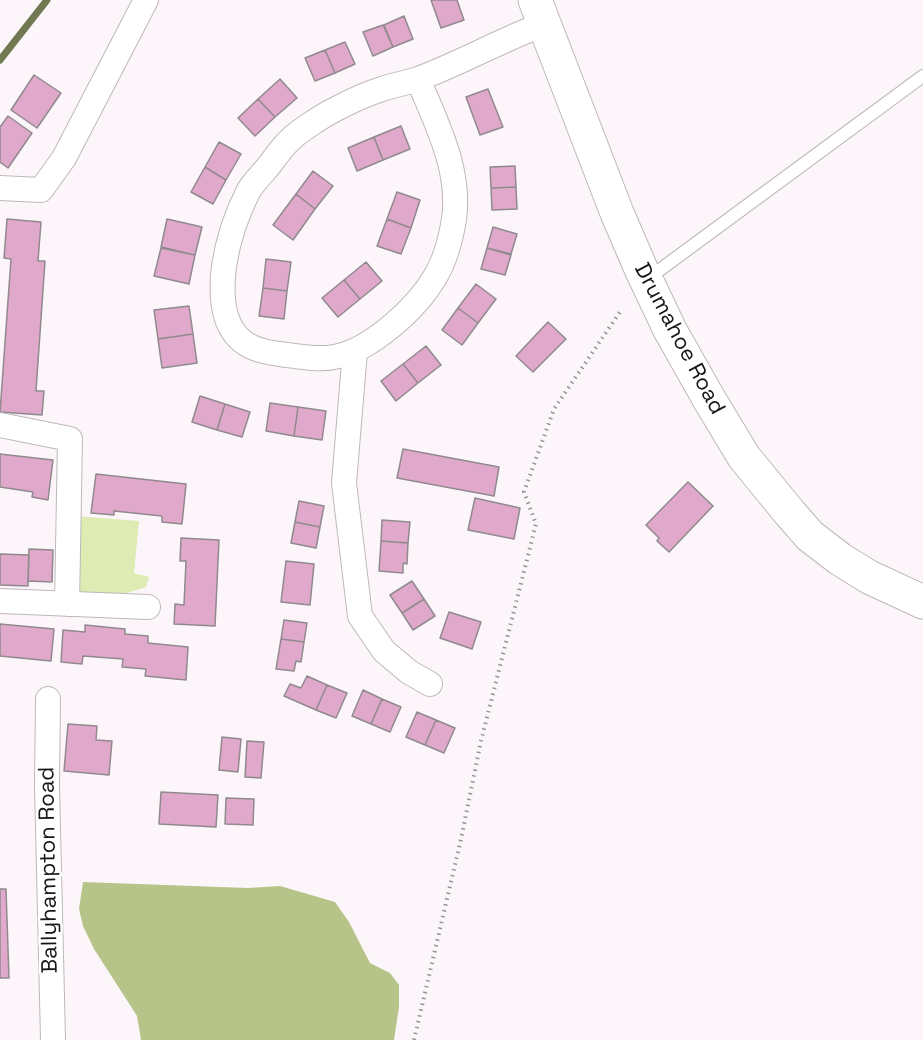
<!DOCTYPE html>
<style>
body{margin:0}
canvas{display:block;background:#fcf6fa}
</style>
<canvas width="923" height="1040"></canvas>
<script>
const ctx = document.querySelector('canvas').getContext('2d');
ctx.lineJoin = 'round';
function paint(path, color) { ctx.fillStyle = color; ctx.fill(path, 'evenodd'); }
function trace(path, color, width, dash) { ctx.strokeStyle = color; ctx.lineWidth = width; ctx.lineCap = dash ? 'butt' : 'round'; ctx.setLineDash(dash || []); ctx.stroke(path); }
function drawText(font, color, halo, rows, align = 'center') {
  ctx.font = font + ' "Space Grotesk",sans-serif'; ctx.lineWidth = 5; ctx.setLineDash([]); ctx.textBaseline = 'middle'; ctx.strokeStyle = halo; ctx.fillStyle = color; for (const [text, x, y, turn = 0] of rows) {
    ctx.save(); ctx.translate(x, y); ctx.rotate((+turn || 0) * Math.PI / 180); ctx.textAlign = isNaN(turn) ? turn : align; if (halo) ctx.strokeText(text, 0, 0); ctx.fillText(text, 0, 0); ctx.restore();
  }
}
paint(new Path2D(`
 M 76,516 L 139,521 L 134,573 L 149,577 L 146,587 L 127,593 L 90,595 L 76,592 Z`), '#deebb3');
paint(new Path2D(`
 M 83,882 L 248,888 L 280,886 L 335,902 L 349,922 L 370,963 L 390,973 L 399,985 L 399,1007 L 394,1040 L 141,1040 L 137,1016 L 94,949 L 83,926 L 79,909 Z`), '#b7c489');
trace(new Path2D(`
 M 0,60 L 47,0`), '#707951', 7);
const building = new Path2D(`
 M 431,0 L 457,0 L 464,20 L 441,28 Z
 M 404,16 L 413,39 L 393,47 L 384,25 Z
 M 383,25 L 393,47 L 373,56 L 363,32 Z
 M 345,42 L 355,64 L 335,73 L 325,50 Z
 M 325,50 L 335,73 L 315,81 L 305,58 Z
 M 34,75 L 61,93 L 37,128 L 11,110 Z
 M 280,79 L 297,98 L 275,117 L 258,99 Z
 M 488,89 L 503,127 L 480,135 L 466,97 Z
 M 258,99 L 275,117 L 255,136 L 238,118 Z
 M 8,116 L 32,133 L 8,168 L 0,162 L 0,127 Z
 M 401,126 L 410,149 L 383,160 L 374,137 Z
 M 374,137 L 383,160 L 357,171 L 348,148 Z
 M 219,142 L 241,154 L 226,180 L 205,167 Z
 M 515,166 L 516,187 L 491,188 L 490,167 Z
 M 205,167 L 226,180 L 213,204 L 191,192 Z
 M 313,171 L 333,186 L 315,209 L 296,194 Z
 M 516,187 L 517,209 L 492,210 L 491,188 Z
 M 397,192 L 420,200 L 411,228 L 387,219 Z
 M 296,194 L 315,209 L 293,240 L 273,225 Z
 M 7,219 L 41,222 L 38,261 L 45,261 L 36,391 L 44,391 L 42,415 L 0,412 L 11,259 L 4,258 Z
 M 167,219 L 202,227 L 195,255 L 161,247 Z
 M 387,219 L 411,228 L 401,254 L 377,246 Z
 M 493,227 L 517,234 L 511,254 L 487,248 Z
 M 161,248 L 195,255 L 189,284 L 154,276 Z
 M 487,248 L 511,255 L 505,275 L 481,269 Z
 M 266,259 L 291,262 L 287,291 L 263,288 Z
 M 366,262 L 382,281 L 360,299 L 344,280 Z
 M 344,280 L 360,299 L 338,317 L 322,298 Z
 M 476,284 L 496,299 L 478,323 L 458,308 Z
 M 263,288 L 287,291 L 284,319 L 259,316 Z
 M 189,306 L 193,334 L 158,339 L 154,310 Z
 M 458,308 L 478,323 L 462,345 L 442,330 Z
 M 548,322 L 566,339 L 533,372 L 516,356 Z
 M 193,334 L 197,363 L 162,368 L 158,339 Z
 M 426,346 L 441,365 L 418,383 L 403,364 Z
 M 403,364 L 418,383 L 396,401 L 381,381 Z
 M 200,396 L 225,404 L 217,430 L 192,422 Z
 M 270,403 L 298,407 L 294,436 L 266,431 Z
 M 225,404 L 250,412 L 242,437 L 217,430 Z
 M 298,407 L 326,411 L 322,440 L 294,436 Z
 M 403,449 L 499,467 L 494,496 L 397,478 Z
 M 0,454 L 53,460 L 48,500 L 32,497 L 33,492 L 0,487 Z
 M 96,474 L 186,484 L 182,524 L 162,522 L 162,516 L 114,511 L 114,515 L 91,513 Z
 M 688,482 L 713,506 L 669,552 L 657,541 L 659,538 L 646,525 Z
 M 475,498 L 520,508 L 514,539 L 468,530 Z
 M 299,501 L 324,506 L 320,527 L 295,522 Z
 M 382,520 L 410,522 L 408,543 L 381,541 Z
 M 295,522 L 320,527 L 316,548 L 291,543 Z
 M 181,538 L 219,540 L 215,626 L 174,624 L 175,604 L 184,605 L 186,561 L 180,561 Z
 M 381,541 L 408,543 L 407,564 L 403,563 L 403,573 L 379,571 Z
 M 29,549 L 53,550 L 52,582 L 28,581 Z
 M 0,554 L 29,555 L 28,586 L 0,585 Z
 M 286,561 L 314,564 L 310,605 L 281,602 Z
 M 412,581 L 424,599 L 402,613 L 390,595 Z
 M 424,599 L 435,616 L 413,630 L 402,613 Z
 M 449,612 L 481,622 L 472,649 L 440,638 Z
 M 284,620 L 307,623 L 304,642 L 281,639 Z
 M 0,624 L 54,629 L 51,661 L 0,656 Z
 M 85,625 L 125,629 L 125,634 L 148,636 L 148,643 L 188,647 L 186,680 L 145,676 L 146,669 L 122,667 L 123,659 L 83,656 L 82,664 L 61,662 L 63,630 L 85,632 Z
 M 281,639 L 304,642 L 301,662 L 296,661 L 294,671 L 276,669 Z
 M 307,676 L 327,685 L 316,710 L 284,696 L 290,684 L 301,688 Z
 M 327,685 L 347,693 L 336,718 L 316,710 Z
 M 363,690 L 382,699 L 371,724 L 352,716 Z
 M 382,699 L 401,707 L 390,732 L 371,724 Z
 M 417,712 L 436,720 L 425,745 L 406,737 Z
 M 436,720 L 455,728 L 444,753 L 425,745 Z
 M 68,724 L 97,726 L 96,740 L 112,741 L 109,775 L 64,771 Z
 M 222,737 L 241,739 L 238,772 L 219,770 Z
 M 247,741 L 264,742 L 261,778 L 245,777 Z
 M 161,792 L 218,795 L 216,827 L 159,824 Z
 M 226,798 L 254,799 L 253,825 L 225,824 Z
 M 0,889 L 6,889 L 9,978 L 0,978 Z`);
paint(building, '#e0a8ca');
trace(building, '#908a8e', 1.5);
const lane = new Path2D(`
 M 646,280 L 923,76`);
const street = new Path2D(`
 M 418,79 C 436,123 461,169 454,219 C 451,238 446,259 435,277 C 417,308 370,351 334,357 C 319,360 302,357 287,355 C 272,353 254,351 242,341 C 221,324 221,290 224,266 C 228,240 237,213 249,190 C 254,182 261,175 267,168 C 275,158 282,147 291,139 C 299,131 324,115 334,110 C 349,102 366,94 382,89 C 394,85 406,83 418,79 C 461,63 501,40 544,24
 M 0,188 L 41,190 L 64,158 L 146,0
 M 355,351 L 344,483 L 360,616 L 384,651 L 409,672 L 430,684
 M 0,425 L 70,439 L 67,604
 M 0,601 L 148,607
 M 48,699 L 47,786 L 53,1040`);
const secondary = new Path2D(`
 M 535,0 L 617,213 L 642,271 L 670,330 L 709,399 L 744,457 L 789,512 L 810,536 L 840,559 L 869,577 L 923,602`);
trace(lane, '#beb7bb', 14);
trace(street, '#beb7bb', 26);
trace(secondary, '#beb7bb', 35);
trace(new Path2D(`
 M 414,1040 L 461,839 L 481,741 L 536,524 L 524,492 L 554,409 L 622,309`), '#979396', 4, [1.5, 4.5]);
trace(lane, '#fff', 12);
trace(street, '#fff', 24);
trace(secondary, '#fff', 33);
drawText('22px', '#181617', '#fff', [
 ["Drumahoe Road",679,339,62],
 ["Ballyhampton Road",49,870,-91]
]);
</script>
